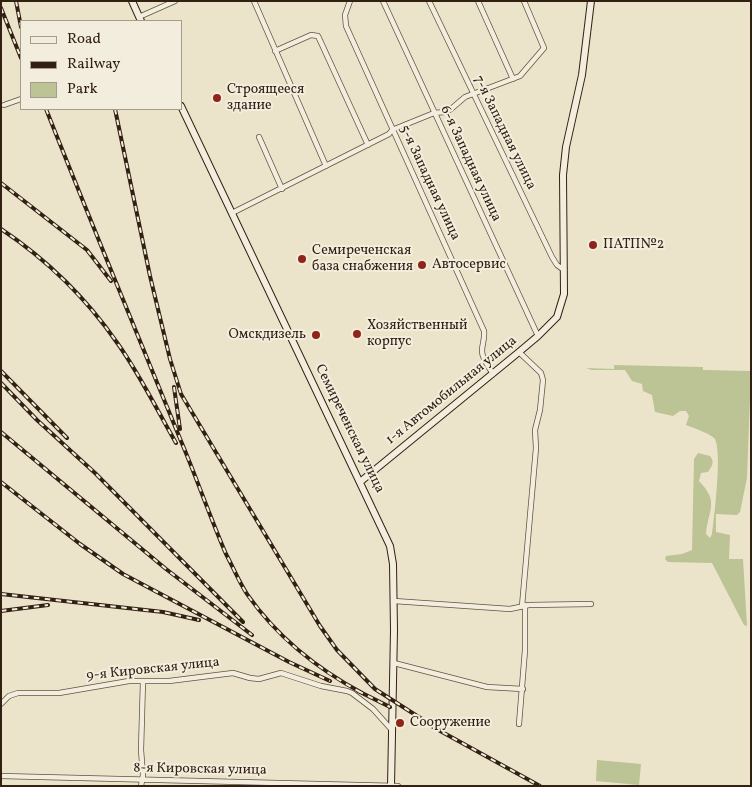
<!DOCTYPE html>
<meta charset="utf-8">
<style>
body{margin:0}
#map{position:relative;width:752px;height:787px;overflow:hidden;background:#ece4ca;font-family:Vollkorn,serif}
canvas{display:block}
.frame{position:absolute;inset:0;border:2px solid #322113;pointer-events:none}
.legend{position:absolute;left:20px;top:20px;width:162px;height:90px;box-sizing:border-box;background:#f3eddd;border:1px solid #a69b8c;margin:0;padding:6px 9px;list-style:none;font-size:15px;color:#322113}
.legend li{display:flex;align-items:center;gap:10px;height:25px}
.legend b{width:25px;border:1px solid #a69b8c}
</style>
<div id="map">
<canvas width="752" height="787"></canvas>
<div class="frame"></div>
<ul class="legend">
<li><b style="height:6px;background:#f3eddd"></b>Road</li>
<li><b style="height:6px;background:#322113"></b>Railway</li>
<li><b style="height:14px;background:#bcc394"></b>Park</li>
</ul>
</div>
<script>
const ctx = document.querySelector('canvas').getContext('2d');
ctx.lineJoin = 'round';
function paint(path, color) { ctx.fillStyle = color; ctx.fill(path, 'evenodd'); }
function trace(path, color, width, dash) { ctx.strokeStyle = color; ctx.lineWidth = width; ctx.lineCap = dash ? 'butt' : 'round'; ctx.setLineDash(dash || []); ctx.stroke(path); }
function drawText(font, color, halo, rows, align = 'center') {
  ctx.font = font + ' Vollkorn,serif'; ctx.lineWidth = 4; ctx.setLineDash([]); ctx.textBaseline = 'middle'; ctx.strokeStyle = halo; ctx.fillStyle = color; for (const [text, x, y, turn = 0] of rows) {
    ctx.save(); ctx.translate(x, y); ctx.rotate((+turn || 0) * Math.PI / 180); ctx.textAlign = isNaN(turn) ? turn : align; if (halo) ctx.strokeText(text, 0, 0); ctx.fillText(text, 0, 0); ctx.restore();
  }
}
paint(new Path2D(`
 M 614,365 L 703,367 L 703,370 L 751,371 L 747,478 L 740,512 L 737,515 L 716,514 L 716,532 L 730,535 L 729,559 L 743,559 L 747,626 L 744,625 L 712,563 L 668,562 L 665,559 L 666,556 L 682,554 L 692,550 L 694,459 L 698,453 L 710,456 C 715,462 712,466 708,472 L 701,473 L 699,481 C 720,503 708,509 706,534 L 710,538 L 712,534 C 714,519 723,447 714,438 C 709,433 693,428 686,425 L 689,416 L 686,411 L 680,411 L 673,416 L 655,412 L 652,395 L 643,391 L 642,384 L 632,381 L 625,370 L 592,370 L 586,368 L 614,369 Z
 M 597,760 L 641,764 L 639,785 L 596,781 Z`), '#bcc394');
const street = new Path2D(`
 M 254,1 L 326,166
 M 350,1 L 345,15 L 346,26 L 484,331 C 485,339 482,344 482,351 C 482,359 489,367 493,374
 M 383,1 L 538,336
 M 429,1 L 552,257 L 557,265 L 564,270
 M 478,1 L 513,79
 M 139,17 L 175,1
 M 275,51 L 311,35 L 318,36 L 368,145
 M 4,105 L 21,99
 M 259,137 L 282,189
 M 232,213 L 389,134 L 392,130 L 434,113 L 445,112 L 451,109 L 465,97 L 520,76 L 544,48 L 524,1
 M 519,352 L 541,373 L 543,380 L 540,410 L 535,430 L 536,448 L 522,606
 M 394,601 L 510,609 L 529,605 L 591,604
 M 394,663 L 487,687 L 523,689
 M 1,704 L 9,696 L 18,693 L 59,693 L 129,681 L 169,681 L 233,673 L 250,678 L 259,679 L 281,673 L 321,686 L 347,691 L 352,693 L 373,709 L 391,729
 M 519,724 L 525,650 L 525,605
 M 1,776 L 398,786
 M 141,786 L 143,775 L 141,750 L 143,681`);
const secondary = new Path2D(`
 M 132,1 L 141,21
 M 181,106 L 390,546 L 393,564 L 394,630 L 391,786
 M 360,482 L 519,352 L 538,336 L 557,317 L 564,294 L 563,175 L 566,147 L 582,75 L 591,1`);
trace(street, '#605241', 6);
trace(secondary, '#322113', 8);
trace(street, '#f3eddd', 4.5);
trace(secondary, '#f3eddd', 6);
const rail = new Path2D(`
 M 16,1 L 21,27
 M 1,8 L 21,58
 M 46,109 C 90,220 136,331 181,441 C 197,479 210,517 226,554 C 233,567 239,582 247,594 C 277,637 317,669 364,694
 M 115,109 L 150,276 L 170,359 L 181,394 L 320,626 L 337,650 L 375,689 L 439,730
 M 1,183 L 87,250 L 111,281
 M 1,229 C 46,259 87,299 118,344 C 140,375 157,410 176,443
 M 1,371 L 67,438
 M 1,383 L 37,420 L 95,473 L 243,622
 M 174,387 L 180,429
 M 1,432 L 166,569 L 252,635
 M 1,482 L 80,544 L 123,574 L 289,662 L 330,681
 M 1,594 L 163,612 L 199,620
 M 1,611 L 48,605
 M 358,691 L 390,707
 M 433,727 L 540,786`);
trace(rail, '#322113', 4);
trace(rail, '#f3eddd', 2, [5.5]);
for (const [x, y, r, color] of [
 [217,98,5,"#8f2418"],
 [593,245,5,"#8f2418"],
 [302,259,5,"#8f2418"],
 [422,265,5,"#8f2418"],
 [357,334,5,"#8f2418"],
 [316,335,5,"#8f2418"],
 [400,723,5,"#8f2418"]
]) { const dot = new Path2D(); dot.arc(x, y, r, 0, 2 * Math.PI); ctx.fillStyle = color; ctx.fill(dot); trace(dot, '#f3eddd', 2); }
drawText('14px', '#322113', '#f3eddd', [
 ["Строящееся",227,90],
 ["здание",227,106],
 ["ПАТП№2",603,245],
 ["Семиреченская",312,251],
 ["база снабжения",312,267],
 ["Автосервис",432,265],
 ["Хозяйственный",367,326],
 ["корпус",367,342],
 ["Омскдизель",306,335,"right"],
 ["Сооружение",410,723]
], 'left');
drawText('14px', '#322113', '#f3eddd', [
 ["7-я Западная улица",504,133,64],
 ["6-я Западная улица",470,164,65],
 ["5-я Западная улица",429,183,65],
 ["1-я Автомобильная улица",452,391,-39],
 ["Семиреченская улица",349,429,64],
 ["9-я Кировская улица",153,670,-6],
 ["8-я Кировская улица",200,770,1]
]);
</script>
